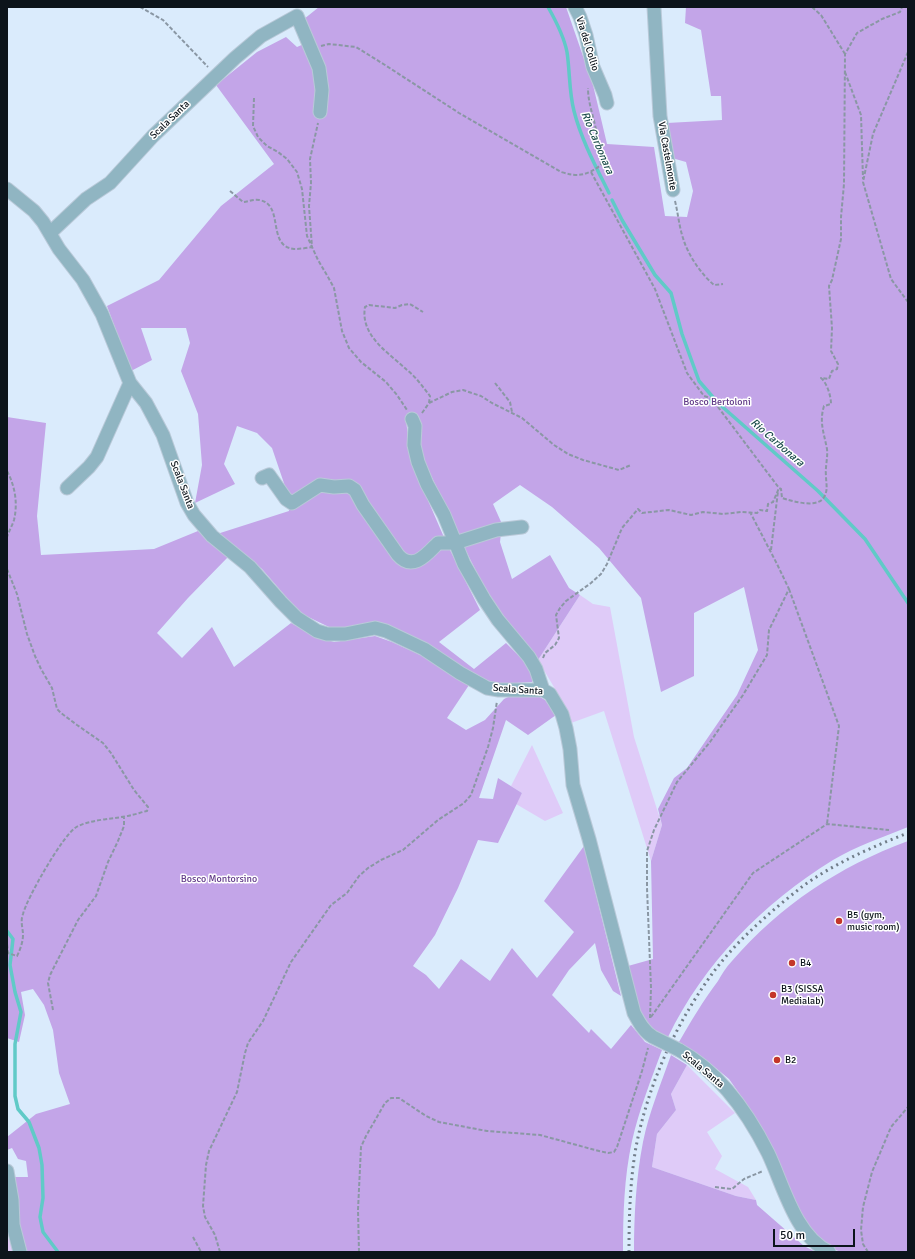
<!DOCTYPE html>
<style>
body{margin:0}
#map{position:relative;width:915px;height:1259px;overflow:hidden;background:#daebfc;font-family:Signika,sans-serif}
canvas{display:block}
.frame{position:absolute;inset:0;border:8px solid #0c141b;pointer-events:none}
.scale{position:absolute;left:773px;top:1229px;width:82px;height:18px;box-sizing:border-box;border:2px solid #0c141b;border-top:0;padding-left:5px;font-size:12px;line-height:14px;white-space:nowrap;color:#0c141b;-webkit-text-stroke:3px #fff;paint-order:stroke}
</style>
<div id="map">
<canvas width="915" height="1259"></canvas>
<div class="frame"></div>
<div class="scale">50 m</div>
</div>
<script>
const ctx = document.querySelector('canvas').getContext('2d');
ctx.lineJoin = 'round';
function paint(path, color) { ctx.fillStyle = color; ctx.fill(path, 'evenodd'); }
function trace(path, color, width, dash) { ctx.strokeStyle = color; ctx.lineWidth = width; ctx.lineCap = dash ? 'butt' : 'round'; ctx.setLineDash(dash || []); ctx.stroke(path); }
function drawText(font, color, halo, rows, align = 'center') {
  ctx.font = font + ' Signika,sans-serif'; ctx.lineWidth = 3; ctx.setLineDash([]); ctx.textBaseline = 'middle'; ctx.strokeStyle = halo; ctx.fillStyle = color; for (const [text, x, y, turn = 0] of rows) {
    ctx.save(); ctx.translate(x, y); ctx.rotate((+turn || 0) * Math.PI / 180); ctx.textAlign = isNaN(turn) ? turn : align; if (halo) ctx.strokeText(text, 0, 0); ctx.fillText(text, 0, 0); ctx.restore();
  }
}
paint(new Path2D(`
 M 580,595 L 593,604 L 610,607 L 634,737 L 662,825 L 651,861 L 604,711 L 571,723 L 561,699 L 538,660 Z
 M 532,745 L 563,813 L 545,821 L 516,804 L 522,793 L 511,786 Z
 M 687,1065 L 735,1113 L 707,1132 L 722,1156 L 715,1169 L 748,1187 L 756,1200 L 736,1196 L 652,1167 L 657,1134 L 676,1110 L 671,1094 Z
 M 7,1211 L 7,1235 L 14,1252 L 7,1252 Z`), '#dfcbf8');
paint(new Path2D(`
 M 319,7 L 566,7 L 593,85 L 607,144 L 654,147 L 665,216 L 687,217 L 693,191 L 686,162 L 672,158 L 667,123 L 722,120 L 721,96 L 711,96 L 701,30 L 685,23 L 686,7 L 908,7 L 908,827 C 883,837 857,846 833,860 C 763,903 704,963 668,1037 L 656,1032 L 642,1020 L 628,966 L 653,959 L 651,861 L 662,825 L 658,809 L 674,778 L 687,768 L 737,695 L 758,650 L 744,587 L 694,613 L 694,676 L 661,692 L 641,598 L 599,548 L 552,507 L 520,485 L 493,504 L 502,524 L 500,542 L 512,579 L 550,555 L 569,588 L 580,595 L 538,660 L 489,597 L 464,547 L 422,456 L 418,421 L 406,420 L 411,461 L 446,542 L 480,610 L 439,642 L 474,669 L 506,643 L 524,661 L 533,675 L 532,682 L 499,684 L 476,677 L 431,647 L 346,627 L 329,627 L 300,613 L 262,569 L 217,534 L 289,511 L 288,495 L 272,448 L 257,433 L 237,426 L 224,464 L 235,484 L 195,503 L 202,465 L 198,414 L 181,371 L 190,343 L 186,328 L 141,328 L 152,360 L 131,371 L 107,306 L 159,280 L 221,206 L 274,164 L 216,85 L 257,52 L 286,37 L 297,47 L 313,40 L 304,19 Z
 M 7,417 L 46,423 L 37,516 L 41,555 L 154,549 L 198,531 L 212,545 L 228,557 L 188,598 L 157,633 L 182,658 L 212,627 L 234,667 L 291,623 L 315,636 L 334,642 L 375,636 L 392,642 L 427,658 L 469,685 L 447,718 L 466,730 L 485,720 L 504,699 L 512,695 L 535,694 L 545,700 L 556,715 L 528,735 L 506,720 L 479,798 L 493,799 L 498,778 L 522,793 L 498,843 L 478,840 L 458,888 L 435,935 L 413,966 L 426,975 L 439,989 L 461,959 L 490,981 L 512,948 L 537,978 L 574,932 L 544,901 L 584,846 L 621,996 L 613,991 L 601,970 L 595,943 L 569,970 L 552,995 L 589,1033 L 591,1029 L 611,1049 L 631,1025 L 645,1042 L 662,1050 C 651,1080 639,1110 632,1141 C 624,1177 623,1216 623,1252 L 25,1252 L 21,1236 L 15,1177 L 28,1177 L 26,1161 L 18,1159 L 12,1148 L 7,1150 L 7,1137 L 36,1114 L 70,1104 L 59,1073 L 53,1030 L 44,1005 L 33,989 L 21,992 L 25,1015 L 19,1042 L 7,1038 Z
 M 908,841 L 908,1252 L 841,1252 L 830,1248 L 804,1223 L 746,1103 L 729,1079 L 705,1059 L 679,1042 C 691,1021 703,1001 718,981 C 722,974 726,967 732,961 C 781,905 838,867 908,841 Z
 M 671,1055 L 687,1065 L 671,1094 L 676,1110 L 657,1134 L 652,1167 L 736,1196 L 756,1200 L 757,1205 L 804,1246 L 816,1252 L 634,1252 C 634,1216 636,1178 643,1142 C 649,1112 661,1084 671,1055 Z`), '#c3a5e8');
trace(new Path2D(`
 M 548,7 C 556,21 564,37 567,52 C 570,72 569,92 574,111 C 581,139 596,167 609,193
 M 612,200 L 622,220 L 655,275 L 671,293 L 682,334 L 699,381 L 718,403 L 818,491 L 865,539 L 908,603
 M 707,404 L 714,398
 M 7,931 L 13,939 L 10,965 L 15,992 L 21,1012 L 15,1044 L 15,1096 L 18,1109 L 29,1122 L 39,1148 L 42,1165 L 43,1198 L 40,1217 L 43,1232 L 58,1252`), '#60cac7', 3.5);
const minor = new Path2D(`
 M 575,7 L 580,17 L 586,35 L 593,67 L 605,95 L 607,103
 M 654,7 L 660,116 L 673,190
 M 7,189 L 34,211 L 43,222 L 59,249 L 83,280 L 102,314 L 130,383 L 146,403 L 163,435 L 187,503 L 194,515 L 212,536 L 250,567 L 281,602 L 297,618 L 317,631 L 327,634 L 345,634 L 375,628 L 386,631 L 424,649 L 460,673 L 487,688 L 499,690 L 543,690 L 550,694 L 562,714 L 566,728 L 570,749 L 573,785 L 589,839 L 634,1013 C 639,1022 644,1032 653,1037
 M 50,233 L 86,199 L 110,183 L 153,136 L 235,58 L 261,36 L 297,16 L 319,68 L 322,90 L 320,112
 M 412,419 L 415,426 L 414,445 L 418,462 L 427,484 L 444,515 L 464,564 L 484,599 L 498,620 L 529,657 L 536,669 L 543,690
 M 262,478 L 269,475 L 286,499 L 292,503 L 320,485 L 334,487 L 349,486 L 355,490 L 363,505 L 398,555 C 413,572 427,554 438,543 L 455,543 L 496,530 L 522,527
 M 67,488 L 89,467 L 97,457 L 130,383
 M 679,1050 C 719,1072 748,1113 768,1153 C 783,1184 795,1236 829,1252
 M 7,1171 L 12,1200 L 13,1225 L 20,1252`);
trace(minor, '#b9c9d8', 15);
trace(new Path2D(`
 M 140,7 L 163,20 L 208,67
 M 812,7 L 821,15 L 845,54
 M 321,46 L 329,44 L 356,47 L 385,65 L 459,113 L 561,172 C 578,177 586,176 601,165 C 600,152 598,138 595,125 C 592,112 588,101 588,88
 M 908,52 L 873,134 L 863,182 L 891,279 L 908,302
 M 845,72 L 861,115 L 863,179
 M 254,98 L 253,126 L 258,137 L 267,146 L 278,152 L 287,159 L 297,172 L 302,189 L 307,236 L 318,260 L 328,277 L 334,288 L 342,331 L 349,348 L 361,362 L 386,382 L 397,395 L 407,410
 M 591,172 L 655,289 L 687,373 L 704,396 L 710,398 L 715,403 L 779,488 L 781,489 L 782,498 C 792,501 820,510 825,495 C 828,489 826,483 826,476 C 825,467 828,458 827,449 C 824,433 819,422 824,406 L 831,404 C 831,396 827,383 821,378 L 829,379 L 832,371 L 837,369 L 838,364 L 831,351 L 832,328 L 829,286 L 832,280 L 841,239 L 841,217 L 844,184 L 845,54 L 857,33 L 882,19 L 900,12 L 902,7
 M 230,191 L 243,202 C 248,202 253,199 259,200 C 285,204 266,246 294,249 C 300,249 307,248 312,247 L 309,206 L 311,183 L 310,159 L 318,123
 M 675,201 C 678,213 679,226 683,238 C 688,255 701,274 714,285 L 723,284
 M 495,383 L 510,402 L 512,412
 M 429,403 L 452,392 L 463,390 L 481,396 L 492,403 L 522,418 L 554,445 L 568,454 L 583,460 L 619,470 L 631,465
 M 422,413 L 429,403 L 430,396 C 423,387 416,377 407,370 C 389,353 360,336 365,307 L 369,305 L 395,308 L 402,305 L 410,304 L 423,312
 M 7,471 C 15,486 18,503 14,520 C 12,526 9,531 7,537
 M 771,550 L 778,491
 M 7,569 L 17,594 L 27,634 L 35,656 L 41,669 L 52,688 L 57,709 L 61,713 L 77,725 L 103,743 L 111,753 L 134,790 L 148,807 L 147,811 C 142,812 137,814 132,815 C 117,819 88,819 75,828 C 62,837 27,898 23,914 C 20,922 23,928 23,935 C 23,942 20,950 17,956 L 8,953 L 7,944
 M 789,589 L 839,726 L 827,824
 M 543,658 L 545,653 L 555,645 L 559,638 L 556,615 L 560,608 L 566,601 L 591,583 L 601,574 L 607,564 L 622,528 L 638,509 L 642,513 L 669,510 L 691,515 L 703,512 L 723,514 L 741,512 L 757,513 L 760,510 L 767,511 L 768,504 L 773,502 L 779,488
 M 53,1010 L 48,983 L 50,975 L 78,920 L 96,896 L 108,862 L 118,841 L 124,826 L 124,817
 M 651,1017 L 753,873 L 827,824 L 889,830
 M 650,1018 L 651,988 L 647,888 L 647,851 L 654,830 L 677,782 L 710,742 L 743,695 L 767,655 L 769,630 L 789,589 L 777,564 L 750,512
 M 715,1187 L 732,1189 L 744,1179 L 763,1171
 M 193,1237 L 201,1252
 M 220,1252 L 215,1235 L 205,1217 L 203,1206 L 206,1165 L 209,1151 L 237,1092 L 245,1053 L 248,1043 L 263,1021 L 291,962 L 331,905 L 347,893 L 359,876 L 368,868 L 381,860 L 403,850 L 438,820 L 464,803 L 471,795 L 488,747 L 493,728 L 497,701
 M 359,1252 L 358,1210 L 361,1147 L 366,1136 L 385,1103 L 391,1098 L 399,1098 L 426,1116 L 439,1122 L 487,1131 L 540,1135 L 595,1150 L 608,1153 L 614,1152 L 617,1147 L 642,1071 L 648,1048
 M 868,1252 L 863,1244 L 861,1230 L 863,1207 L 872,1172 L 891,1127 L 908,1107`), '#8a97a4', 2, [4, 2]);
trace(minor, '#90b5c2', 13);
trace(new Path2D(`
 M 629,1252 C 629,1217 630,1181 636,1147 C 648,1085 675,1025 712,974 C 736,941 771,911 803,886 C 835,863 872,847 908,833`), '#717d89', 3, [2, 4]);
const minorBridge = new Path2D(`
 M 653,1037 L 679,1050`);
trace(minorBridge, '#b9c9d8', 15, []);
trace(minorBridge, '#90b5c2', 13);
for (const [x, y, r, color] of [
 [839,921,4,"#c4362a"],
 [792,963,4,"#c4362a"],
 [773,995,4,"#c4362a"],
 [777,1060,4,"#c4362a"]
]) { const dot = new Path2D(); dot.arc(x, y, r, 0, 2 * Math.PI); ctx.fillStyle = color; ctx.fill(dot); trace(dot, '#fff', 1.5); }
drawText('10px', '#0c141b', '#fff', [
 ["Via del Collio",587,44,73],
 ["Scala Santa",170,120,-44],
 ["Via Castelmonte",667,156,80],
 ["Scala Santa",182,485,69],
 ["Scala Santa",518,690,4],
 ["Scala Santa",703,1070,40]
]);
drawText('10px', '#613a88', '#fff', [
 ["Bosco Bertoloni",717,402],
 ["Bosco Montorsino",219,879]
]);
drawText('10px', '#0c141b', '#fff', [
 ["B5 (gym,",847,915],
 ["music room)",847,927],
 ["B4",800,963],
 ["B3 (SISSA",781,989],
 ["Medialab)",781,1001],
 ["B2",785,1060]
], 'left');
drawText('italic 11px', '#1e4e4d', '#fff', [
 ["Rio Carbonara",597,143,67],
 ["Rio Carbonara",777,443,41]
]);
</script>
